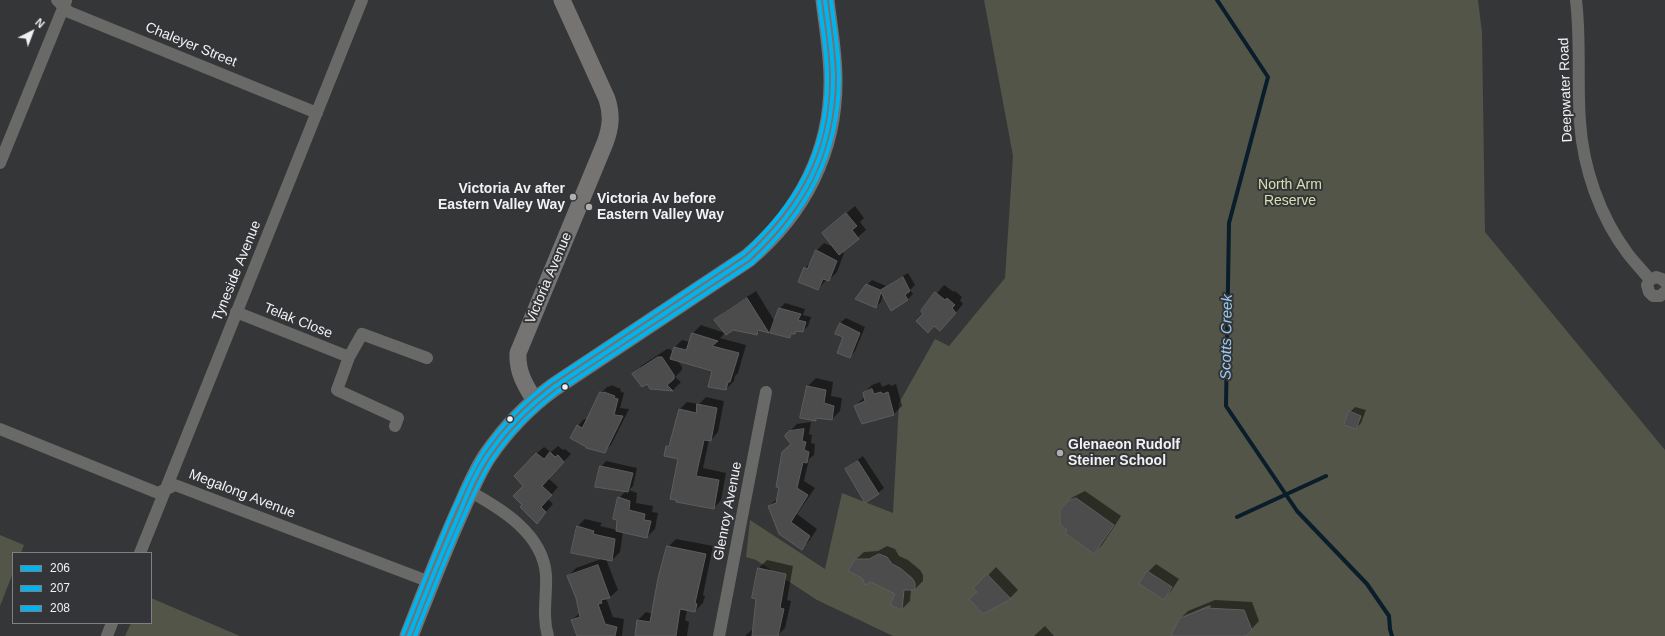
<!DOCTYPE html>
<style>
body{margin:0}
#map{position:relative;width:1665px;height:636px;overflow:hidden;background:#353637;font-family:Helvetica,sans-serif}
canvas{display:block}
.legend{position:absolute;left:12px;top:552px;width:140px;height:72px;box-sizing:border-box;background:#343538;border:1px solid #808083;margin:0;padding:5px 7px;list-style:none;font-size:12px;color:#f1f1f4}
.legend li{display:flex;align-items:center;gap:8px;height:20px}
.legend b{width:20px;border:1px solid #808083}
.north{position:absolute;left:12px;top:12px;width:40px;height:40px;-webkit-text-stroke:3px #343538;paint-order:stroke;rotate:42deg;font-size:11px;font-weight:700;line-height:16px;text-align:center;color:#f1f1f4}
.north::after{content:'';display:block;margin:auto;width:14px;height:18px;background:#f1f1f4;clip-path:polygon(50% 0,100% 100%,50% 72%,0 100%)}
</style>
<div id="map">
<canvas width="1665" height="636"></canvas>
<ul class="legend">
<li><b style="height:5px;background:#00b5ef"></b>206</li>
<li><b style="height:5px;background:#00b5ef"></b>207</li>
<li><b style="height:5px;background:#00b5ef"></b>208</li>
</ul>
<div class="north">N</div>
</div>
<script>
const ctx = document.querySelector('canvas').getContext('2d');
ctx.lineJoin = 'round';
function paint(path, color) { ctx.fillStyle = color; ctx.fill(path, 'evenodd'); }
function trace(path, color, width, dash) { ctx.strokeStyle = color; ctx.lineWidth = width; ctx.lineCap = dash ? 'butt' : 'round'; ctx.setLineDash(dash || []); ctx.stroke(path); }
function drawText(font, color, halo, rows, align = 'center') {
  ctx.font = font + ' Helvetica,sans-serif'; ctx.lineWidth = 4; ctx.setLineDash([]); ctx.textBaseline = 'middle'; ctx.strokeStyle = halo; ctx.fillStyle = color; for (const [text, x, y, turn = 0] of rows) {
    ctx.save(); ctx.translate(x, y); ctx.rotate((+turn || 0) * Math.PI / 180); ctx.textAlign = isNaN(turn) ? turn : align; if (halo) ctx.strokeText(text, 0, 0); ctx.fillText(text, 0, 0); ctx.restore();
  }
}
paint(new Path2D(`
 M 984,0 L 1478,0 L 1482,32 L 1485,232 L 1665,450 L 1665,636 L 893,636 L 817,600 L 756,560 L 746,557 L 750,520 L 825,569 L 842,493 L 893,513 L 899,403 L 935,339 L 949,346 L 1005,278 L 1013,156 Z
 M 0,535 L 24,545 L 21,553 L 13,553 L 13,573 L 0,606 Z
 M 151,598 L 240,636 L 125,636 L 131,623 L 151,623 Z`), '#525547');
paint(new Path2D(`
 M 855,206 L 864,218 L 860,222 L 866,230 L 842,251 L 844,253 L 837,272 L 829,280 L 827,279 L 818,289 L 805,268 L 812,261 L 816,251 L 824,243 L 836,248 L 823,233 Z
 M 908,273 L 915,285 L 910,290 L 913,294 L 908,299 L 891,310 L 883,294 L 881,302 L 876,307 L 867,285 L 872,280 L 886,286 Z
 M 944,285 L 954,292 L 955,291 L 962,297 L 960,300 L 963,304 L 948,322 L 925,314 L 922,311 Z
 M 756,291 L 775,322 L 780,308 L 785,303 L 805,309 L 803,315 L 811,317 L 808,326 L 803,331 L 798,330 L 789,337 L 774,327 L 769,332 L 761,329 L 757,334 L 733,328 L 725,333 L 720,338 L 746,345 L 738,373 L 735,376 L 734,381 L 726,389 L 713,370 L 677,360 L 682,367 L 682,370 L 675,377 L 681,382 L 673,390 L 651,388 L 647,382 L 634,374 L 641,366 L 667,349 L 670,349 L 673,353 L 674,348 L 682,340 L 690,342 L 693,333 L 701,325 L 725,333 L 716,320 L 724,312 Z
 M 846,318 L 865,327 L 855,351 L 850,357 L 840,323 Z
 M 816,378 L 833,382 L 831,396 L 842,398 L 840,411 L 832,419 L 819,417 L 816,420 L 808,386 Z
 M 880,382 L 882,387 L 889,384 L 891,386 L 896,384 L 902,406 L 894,414 L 863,423 L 855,406 L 865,397 L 864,393 L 872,385 Z
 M 611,385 L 621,389 L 620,391 L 624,393 L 620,408 L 629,409 L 611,445 L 604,452 L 578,426 L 584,419 L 587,420 L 601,393 L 608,386 L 610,387 Z
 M 706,397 L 724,401 L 718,432 L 711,440 L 709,440 L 703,468 L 726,473 L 721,500 L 714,508 L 679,458 L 667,446 L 671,443 L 680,409 L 687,402 L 699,404 Z
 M 1355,407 L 1366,410 L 1361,423 L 1356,428 L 1350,412 Z
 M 811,422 L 809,434 L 812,435 L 811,443 L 815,444 L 814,455 L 809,459 L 804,481 L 815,488 L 797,514 L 817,529 L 809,541 L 802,548 L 769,506 L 778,498 L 792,444 L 790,431 L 797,424 Z
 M 558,446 L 563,450 L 565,449 L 571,454 L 548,478 L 558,487 L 548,499 L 553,504 L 537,522 L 524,505 L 525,486 L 536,454 L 544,447 L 551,452 Z
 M 863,456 L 884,488 L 878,493 L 846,469 Z
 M 606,461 L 637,468 L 633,486 L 629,490 L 637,493 L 636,503 L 653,506 L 652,512 L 658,513 L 655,529 L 647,537 L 623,531 L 620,552 L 612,560 L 606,559 L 618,590 L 610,597 L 606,598 L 613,617 L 624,619 L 622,636 L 578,636 L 572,620 L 580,613 L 577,598 L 568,576 L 576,568 L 604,558 L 577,527 L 585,519 L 602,523 L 600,526 L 617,530 L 619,498 L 626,491 L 601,467 Z
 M 1085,491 L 1121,516 L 1102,545 L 1094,553 L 1061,524 L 1060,514 L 1065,505 L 1073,497 Z
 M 676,539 L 713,546 L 703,595 L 705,596 L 703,603 L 695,611 L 687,610 L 685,620 L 689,622 L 687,636 L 644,636 L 638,620 L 646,612 L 653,614 L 668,547 Z
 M 887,546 L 895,549 L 899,556 L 908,560 L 920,570 L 923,575 L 923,581 L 915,589 L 911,589 L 910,601 L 902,609 L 896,593 L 855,560 L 864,552 L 878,551 Z
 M 767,560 L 793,566 L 787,600 L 791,601 L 785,628 L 777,636 L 745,636 L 754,628 L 757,598 L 753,598 L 759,568 Z
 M 1156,564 L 1179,579 L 1171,591 L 1163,599 L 1148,572 Z
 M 996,567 L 1018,590 L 1010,598 L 984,612 L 978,592 L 975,589 Z
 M 1215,600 L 1252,602 L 1259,621 L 1245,636 L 1176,636 L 1180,619 L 1188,611 ZM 1210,605 L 1211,607 L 1184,618 L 1184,616 Z
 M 1045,626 L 1054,636 L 1034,636 Z`), '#0007');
trace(new Path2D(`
 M 1217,0 L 1268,77 L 1229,223 L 1226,406 L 1297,511 L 1367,584 L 1389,616 L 1390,629 L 1392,636
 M 1237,517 L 1326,476`), '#091d2b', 4);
const building = new Path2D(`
 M 846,213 L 857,226 L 852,230 L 859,239 L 839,255 L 822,233 Z
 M 816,250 L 837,261 L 829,281 L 823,279 L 818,290 L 798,282 L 804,267 L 807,269 Z
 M 903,277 L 910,291 L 905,295 L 908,300 L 891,311 L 881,292 L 876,308 L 855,299 L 866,284 L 880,290 Z
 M 935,292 L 945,300 L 947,298 L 955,305 L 952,308 L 956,313 L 940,331 L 934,326 L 928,333 L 916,321 L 923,314 L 921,311 Z
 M 747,298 L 769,333 L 758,330 L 757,335 L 733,330 L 726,335 L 714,320 Z
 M 779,308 L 801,314 L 798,320 L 806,322 L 803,332 L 796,331 L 795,334 L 791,334 L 790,338 L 770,333 Z
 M 840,323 L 860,333 L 850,358 L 837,353 L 843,337 L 835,334 Z
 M 692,333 L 718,341 L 712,346 L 739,353 L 730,382 L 728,382 L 726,390 L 708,387 L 712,371 L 670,359 L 674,347 L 686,350 Z
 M 658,357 L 662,357 L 674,375 L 674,379 L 667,385 L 673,391 L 650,389 L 647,384 L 642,387 L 632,374 Z
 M 807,386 L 826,390 L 824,403 L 834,406 L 832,420 L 816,418 L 816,421 L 800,418 Z
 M 872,389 L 874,394 L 881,392 L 883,394 L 888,392 L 894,415 L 862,424 L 854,406 L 865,401 L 863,393 Z
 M 600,392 L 603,393 L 604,392 L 615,396 L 614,398 L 618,399 L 614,415 L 623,416 L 605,453 L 586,448 L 586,447 L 570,438 L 577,425 L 582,428 Z
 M 697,404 L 717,408 L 711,441 L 704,440 L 696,476 L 719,480 L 714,509 L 676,502 L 676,500 L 670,499 L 678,459 L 664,456 L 666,446 L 669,446 L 679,409 L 696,413 Z
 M 1349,411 L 1361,416 L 1356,429 L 1344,425 Z
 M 804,429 L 802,441 L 806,442 L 804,450 L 809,452 L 807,463 L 803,462 L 797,488 L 808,495 L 791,522 L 810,536 L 802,550 L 779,534 L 768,506 L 776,503 L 779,487 L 776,487 L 782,452 L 791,444 L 785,437 L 785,435 L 789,431 Z
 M 550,452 L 555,457 L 558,455 L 564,462 L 542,486 L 552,495 L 541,507 L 546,512 L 537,524 L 520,507 L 522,505 L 513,496 L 523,486 L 514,476 L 536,453 L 544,459 Z
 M 858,461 L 879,494 L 865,503 L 845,469 Z
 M 600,466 L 633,473 L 628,492 L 595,487 Z
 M 618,497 L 630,501 L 629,510 L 645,514 L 644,520 L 651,521 L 647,538 L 616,531 L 617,520 L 613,519 Z
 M 1076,498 L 1114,525 L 1094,554 L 1065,533 L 1067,530 L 1060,524 L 1060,510 L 1067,502 Z
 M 577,526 L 594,531 L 593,534 L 615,539 L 612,561 L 571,553 Z
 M 667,546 L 706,554 L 695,603 L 697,604 L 695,612 L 680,609 L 676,636 L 635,636 L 637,620 L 650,622 L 658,578 Z
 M 879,554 L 887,557 L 892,564 L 900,568 L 912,578 L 915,583 L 915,590 L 904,590 L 902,610 L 890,605 L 895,594 L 871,582 L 865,585 L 862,578 L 848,571 L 855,559 L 869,559 Z
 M 598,565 L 610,598 L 601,600 L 602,603 L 598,604 L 605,624 L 617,627 L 615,636 L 577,636 L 571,620 L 580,617 L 576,598 L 567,576 Z
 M 758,568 L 786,574 L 780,608 L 784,609 L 778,636 L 752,636 L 756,599 L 752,598 Z
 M 1147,571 L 1172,587 L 1164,600 L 1139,584 Z
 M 987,574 L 1011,599 L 983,614 L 969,599 L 977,592 L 973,589 Z
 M 1206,608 L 1244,610 L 1252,630 L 1246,636 L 1171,636 L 1179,619 Z`);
paint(building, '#4c4c4c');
trace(building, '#5e5d5d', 1);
trace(new Path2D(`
 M 57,0 L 69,12 L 317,113
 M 1576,0 C 1581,41 1577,81 1580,122 C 1583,168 1600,217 1628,254 C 1635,263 1643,271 1650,280
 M 0,163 L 66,1
 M 1665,282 L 1662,279 L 1656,277 L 1650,280 L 1647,285 L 1649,292 L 1653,296 L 1660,296 L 1665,292
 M 236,312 L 349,357 L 337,390 L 398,418 L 395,426
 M 349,357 L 362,334 L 427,358
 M 0,429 L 158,493 L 175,485 L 430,582
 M 469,491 C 502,509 543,534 546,575 C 547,596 542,616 548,636
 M 140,553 L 362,0
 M 107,636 L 112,623
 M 719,636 L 766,392`), '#696968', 12);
trace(new Path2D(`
 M 535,401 C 525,385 517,372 518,353 L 605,143 C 611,127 612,115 607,99 L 562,0`), '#757473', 17);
trace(new Path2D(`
 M 409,636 C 426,593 442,551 461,509 C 469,491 477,471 488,455 C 506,429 529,405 554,387 L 748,258 C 802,212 834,151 833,79 C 833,53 828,26 825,0`), '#727272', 19);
trace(new Path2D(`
 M 409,636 C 425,594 442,553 460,512 C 468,492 476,472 488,455 C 506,428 529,406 554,387 L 748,258 C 803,207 832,155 833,79 C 833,53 828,26 825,0`), '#00b5ef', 4);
trace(new Path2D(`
 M 415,636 C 431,595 447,554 465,514 C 473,496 481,477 492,460 C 510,433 532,411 557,392 L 752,263 C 807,212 838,155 839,79 C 839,52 834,26 831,0`), '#00b5ef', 4);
trace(new Path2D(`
 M 403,634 C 420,592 436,550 454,509 C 463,490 471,470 483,452 C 501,425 524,402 550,382 L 744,253 C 797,204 828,151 827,77 C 827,51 822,26 819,1`), '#00b5ef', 4);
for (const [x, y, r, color] of [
 [573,197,4,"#afb0b2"],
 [589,207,4,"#afb0b2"],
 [565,387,3.5,"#f1f1f4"],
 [510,419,3.5,"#f1f1f4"],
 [1060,453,4,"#afb0b2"]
]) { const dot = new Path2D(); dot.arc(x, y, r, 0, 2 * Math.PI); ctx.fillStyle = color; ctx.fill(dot); trace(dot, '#343538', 1.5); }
drawText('14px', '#f1f1f4', '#343538', [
 ["Chaleyer Street",191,45,22],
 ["Deepwater Road",1566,90,-92],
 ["Tyneside Avenue",237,271,-68],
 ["Victoria Avenue",549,278,-67],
 ["Telak Close",298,321,22],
 ["Megalong Avenue",242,494,21],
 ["Glenroy Avenue",728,511,-79]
]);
drawText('14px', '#d6e1ac', '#343538', [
 ["North Arm",1290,185],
 ["Reserve",1290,201]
]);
drawText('bold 14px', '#f1f1f4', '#343538', [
 ["Victoria Av after",565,189,"right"],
 ["Eastern Valley Way",565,205,"right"],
 ["Victoria Av before",597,199],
 ["Eastern Valley Way",597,215],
 ["Glenaeon Rudolf",1068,445],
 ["Steiner School",1068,461]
], 'left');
drawText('italic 15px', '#9bcbef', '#343538', [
 ["Scotts Creek",1227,337,-89]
]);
</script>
